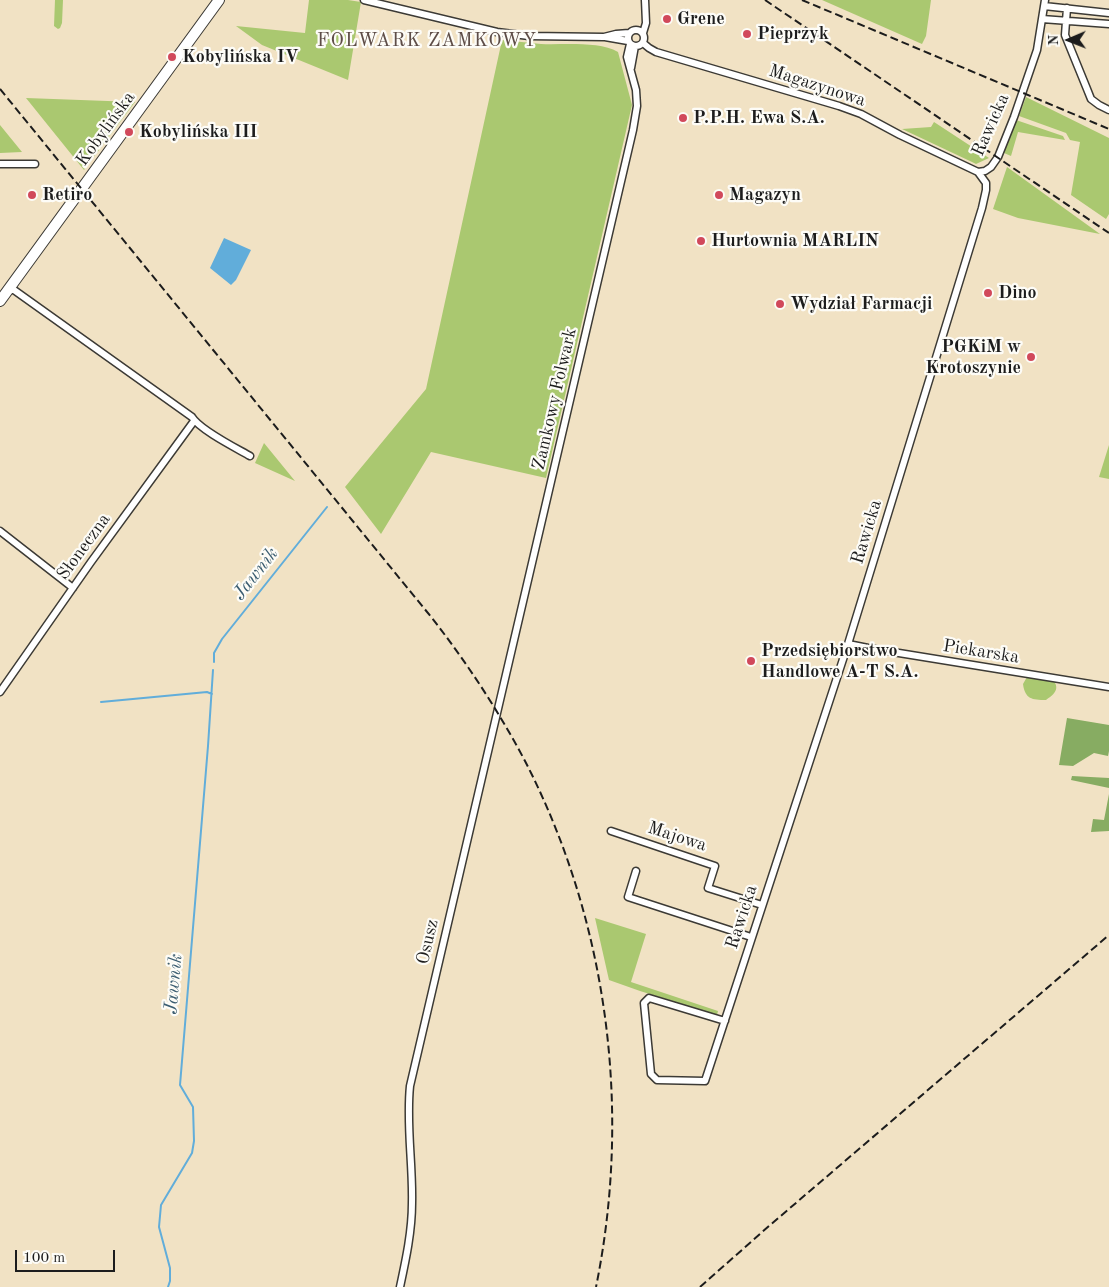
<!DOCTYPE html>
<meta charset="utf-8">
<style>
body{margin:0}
#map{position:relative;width:1109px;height:1287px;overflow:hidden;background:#f1e2c4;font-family:"Old Standard TT",serif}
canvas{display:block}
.north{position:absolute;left:1044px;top:15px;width:50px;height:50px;-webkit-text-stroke:4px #fdfcf7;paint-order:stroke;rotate:269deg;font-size:14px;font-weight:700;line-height:20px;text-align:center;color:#1c1c1c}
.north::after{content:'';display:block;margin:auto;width:18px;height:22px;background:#1c1c1c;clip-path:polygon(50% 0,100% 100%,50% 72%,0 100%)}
.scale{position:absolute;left:15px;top:1250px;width:100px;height:22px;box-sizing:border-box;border:2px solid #1c1c1c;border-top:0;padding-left:6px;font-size:15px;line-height:18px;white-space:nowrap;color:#1c1c1c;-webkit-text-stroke:4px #fdfcf7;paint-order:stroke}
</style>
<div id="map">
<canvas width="1109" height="1287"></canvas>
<div class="north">N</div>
<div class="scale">100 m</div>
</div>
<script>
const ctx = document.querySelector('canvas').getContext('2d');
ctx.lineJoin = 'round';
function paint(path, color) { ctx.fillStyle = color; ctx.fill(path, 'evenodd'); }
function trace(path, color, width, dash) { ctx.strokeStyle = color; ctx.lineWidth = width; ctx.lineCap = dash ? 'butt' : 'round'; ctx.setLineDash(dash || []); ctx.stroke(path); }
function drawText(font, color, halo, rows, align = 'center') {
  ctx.font = font + ' "Old Standard TT",serif'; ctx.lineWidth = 4.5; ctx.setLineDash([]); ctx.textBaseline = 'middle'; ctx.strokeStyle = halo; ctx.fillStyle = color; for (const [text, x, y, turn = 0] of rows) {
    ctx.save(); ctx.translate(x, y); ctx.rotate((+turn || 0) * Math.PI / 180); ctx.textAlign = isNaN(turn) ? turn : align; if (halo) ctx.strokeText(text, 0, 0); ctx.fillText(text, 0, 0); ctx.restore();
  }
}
paint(new Path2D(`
 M 55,0 L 63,0 L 62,23 L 60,28 L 58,29 L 54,26 Z
 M 309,0 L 348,0 L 361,2 L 348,80 L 262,45 L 236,26 L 305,33 Z
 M 822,0 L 931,0 L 926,36 L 922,44 Z
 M 502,40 C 515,41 528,43 541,44 C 564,45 599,41 618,52 L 632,105 L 546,478 L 431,452 L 381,534 L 345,487 L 426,389 Z
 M 1026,97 L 1109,138 L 1109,214 L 1106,219 L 1071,195 L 1080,142 L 1070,140 L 1066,133 L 1019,116 Z
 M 26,98 L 135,102 L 84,170 Z
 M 1016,120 L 1063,136 L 1065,140 L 1018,132 L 1011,156 L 1004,153 Z
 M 934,122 L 989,158 L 976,164 L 972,162 L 902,129 L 931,127 Z
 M 0,125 L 22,152 L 0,153 Z
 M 1007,167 L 1100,234 L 1018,218 L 993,209 Z
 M 264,443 L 295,481 L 255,463 Z
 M 1109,445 L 1109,479 L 1099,477 Z
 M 1027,677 L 1054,681 C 1060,690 1053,695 1046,700 C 1032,700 1025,699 1023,684 Z
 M 595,918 L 646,934 L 631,982 L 718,1011 L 717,1015 L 640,991 L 609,980 Z`), '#aac870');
paint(new Path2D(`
 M 1067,718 L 1109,725 L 1109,751 L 1108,756 L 1094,753 L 1073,766 L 1059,765 Z
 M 1072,776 L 1109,778 L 1109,788 L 1071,780 Z
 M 1109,794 L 1109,831 L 1091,832 L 1093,819 L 1104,820 Z`), '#87ac62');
paint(new Path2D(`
 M 224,238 L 251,250 L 236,280 L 231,285 L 210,268 Z`), '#61adda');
trace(new Path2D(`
 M 214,662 L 214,653 L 222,639 L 327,507
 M 101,702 L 207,692 L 212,694
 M 168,1287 L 170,1281 L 170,1268 L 159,1227 L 161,1205 L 192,1153 L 194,1141 L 193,1107 L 180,1085 L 208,746 L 213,670`), '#61adda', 2);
const street = new Path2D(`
 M 364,0 L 497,32 L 529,36 L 604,37 L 616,34 L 629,33
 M 1044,6 L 1109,13
 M 1067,8 L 1065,35 L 1087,89 L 1091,99 L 1099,105 L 1109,110
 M 1042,19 L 1109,24
 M628 38a8 8 0 1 1 16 0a8 8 0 1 1-16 0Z
 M 643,33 L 646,23 L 645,0
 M 605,37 L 628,41
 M 643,43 L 649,48 L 656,52 L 839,106 L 861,114 L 900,135 L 978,172 L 986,183 L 986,190 L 982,208 L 848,644 L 705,1081 L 657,1080 L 651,1074 L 644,1003 L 649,998 L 725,1021
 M 631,68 L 635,46
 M 0,164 L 35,164
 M 978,172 L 985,171 L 991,167 L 998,157 L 1014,117 L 1037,50 L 1045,0
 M 8,290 L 14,290 L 192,417 C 200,430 236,448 250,456
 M 0,531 L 73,588
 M 848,644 L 868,648 L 1109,687
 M 0,692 L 91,562 L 194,421
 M 611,831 L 715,866 L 708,888 L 762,905
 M 636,871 L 628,897 L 751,937
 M 400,1287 C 406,1259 412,1231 412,1203 C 413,1164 406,1125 410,1086 L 633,130 L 637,106 L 636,90 L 627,57 L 630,44`);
const primary = new Path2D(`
 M 0,301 L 219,0`);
trace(street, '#3c3a35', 9);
trace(primary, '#3c3a35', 12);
trace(street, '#fff', 6);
trace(primary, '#fff', 10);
trace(new Path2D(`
 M 765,0 L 1109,233
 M 802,0 L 1109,129
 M 0,89 L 432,618 C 467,663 498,710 525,761 C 608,922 632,1110 596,1287
 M 700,1287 L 769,1226 L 1109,935`), '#1c1c1c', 2, [8, 4]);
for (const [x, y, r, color] of [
 [667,19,5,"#d1495b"],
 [747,34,5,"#d1495b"],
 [172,57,5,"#d1495b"],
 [683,118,5,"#d1495b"],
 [129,132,5,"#d1495b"],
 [32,195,5,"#d1495b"],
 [719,195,5,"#d1495b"],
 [701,241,5,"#d1495b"],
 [988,293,5,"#d1495b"],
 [780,304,5,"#d1495b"],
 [1031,357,5,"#d1495b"],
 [751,661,5,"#d1495b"]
]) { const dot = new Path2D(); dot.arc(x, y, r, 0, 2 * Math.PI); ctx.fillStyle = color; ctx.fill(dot); trace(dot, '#fdfcf7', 2); }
drawText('bold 18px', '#1c1c1c', '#fdfcf7', [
 ["Grene",677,19],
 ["Pieprzyk",757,34],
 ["Kobylińska IV",182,57],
 ["P.P.H. Ewa S.A.",693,118],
 ["Kobylińska III",139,132],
 ["Retiro",42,195],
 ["Magazyn",729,195],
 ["Hurtownia MARLIN",711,241],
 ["Dino",998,293],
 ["Wydział Farmacji",790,304],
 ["PGKiM w",1021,347,"right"],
 ["Krotoszynie",1021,368,"right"],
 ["Przedsiębiorstwo",761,651],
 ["Handlowe A-T S.A.",761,672]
], 'left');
drawText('18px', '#1c1c1c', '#fdfcf7', [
 ["Magazynowa",817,86,18],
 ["Rawicka",991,125,-66],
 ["Kobylińska",106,129,-54],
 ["Zamkowy Folwark",555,399,-77],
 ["Rawicka",867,532,-73],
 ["Słoneczna",84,547,-54],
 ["Piekarska",981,652,9],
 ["Majowa",677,837,18],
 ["Rawicka",742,917,-72],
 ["Osusz",428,942,-77]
]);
ctx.letterSpacing = '1px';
drawText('19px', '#5e4d47', '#fdfcf7', [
 ["FOLWARK ZAMKOWY",427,41]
]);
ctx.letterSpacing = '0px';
drawText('italic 19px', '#3b5d71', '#fdfcf7', [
 ["Jawnik",256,574,-52],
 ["Jawnik",174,984,-85]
]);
</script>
